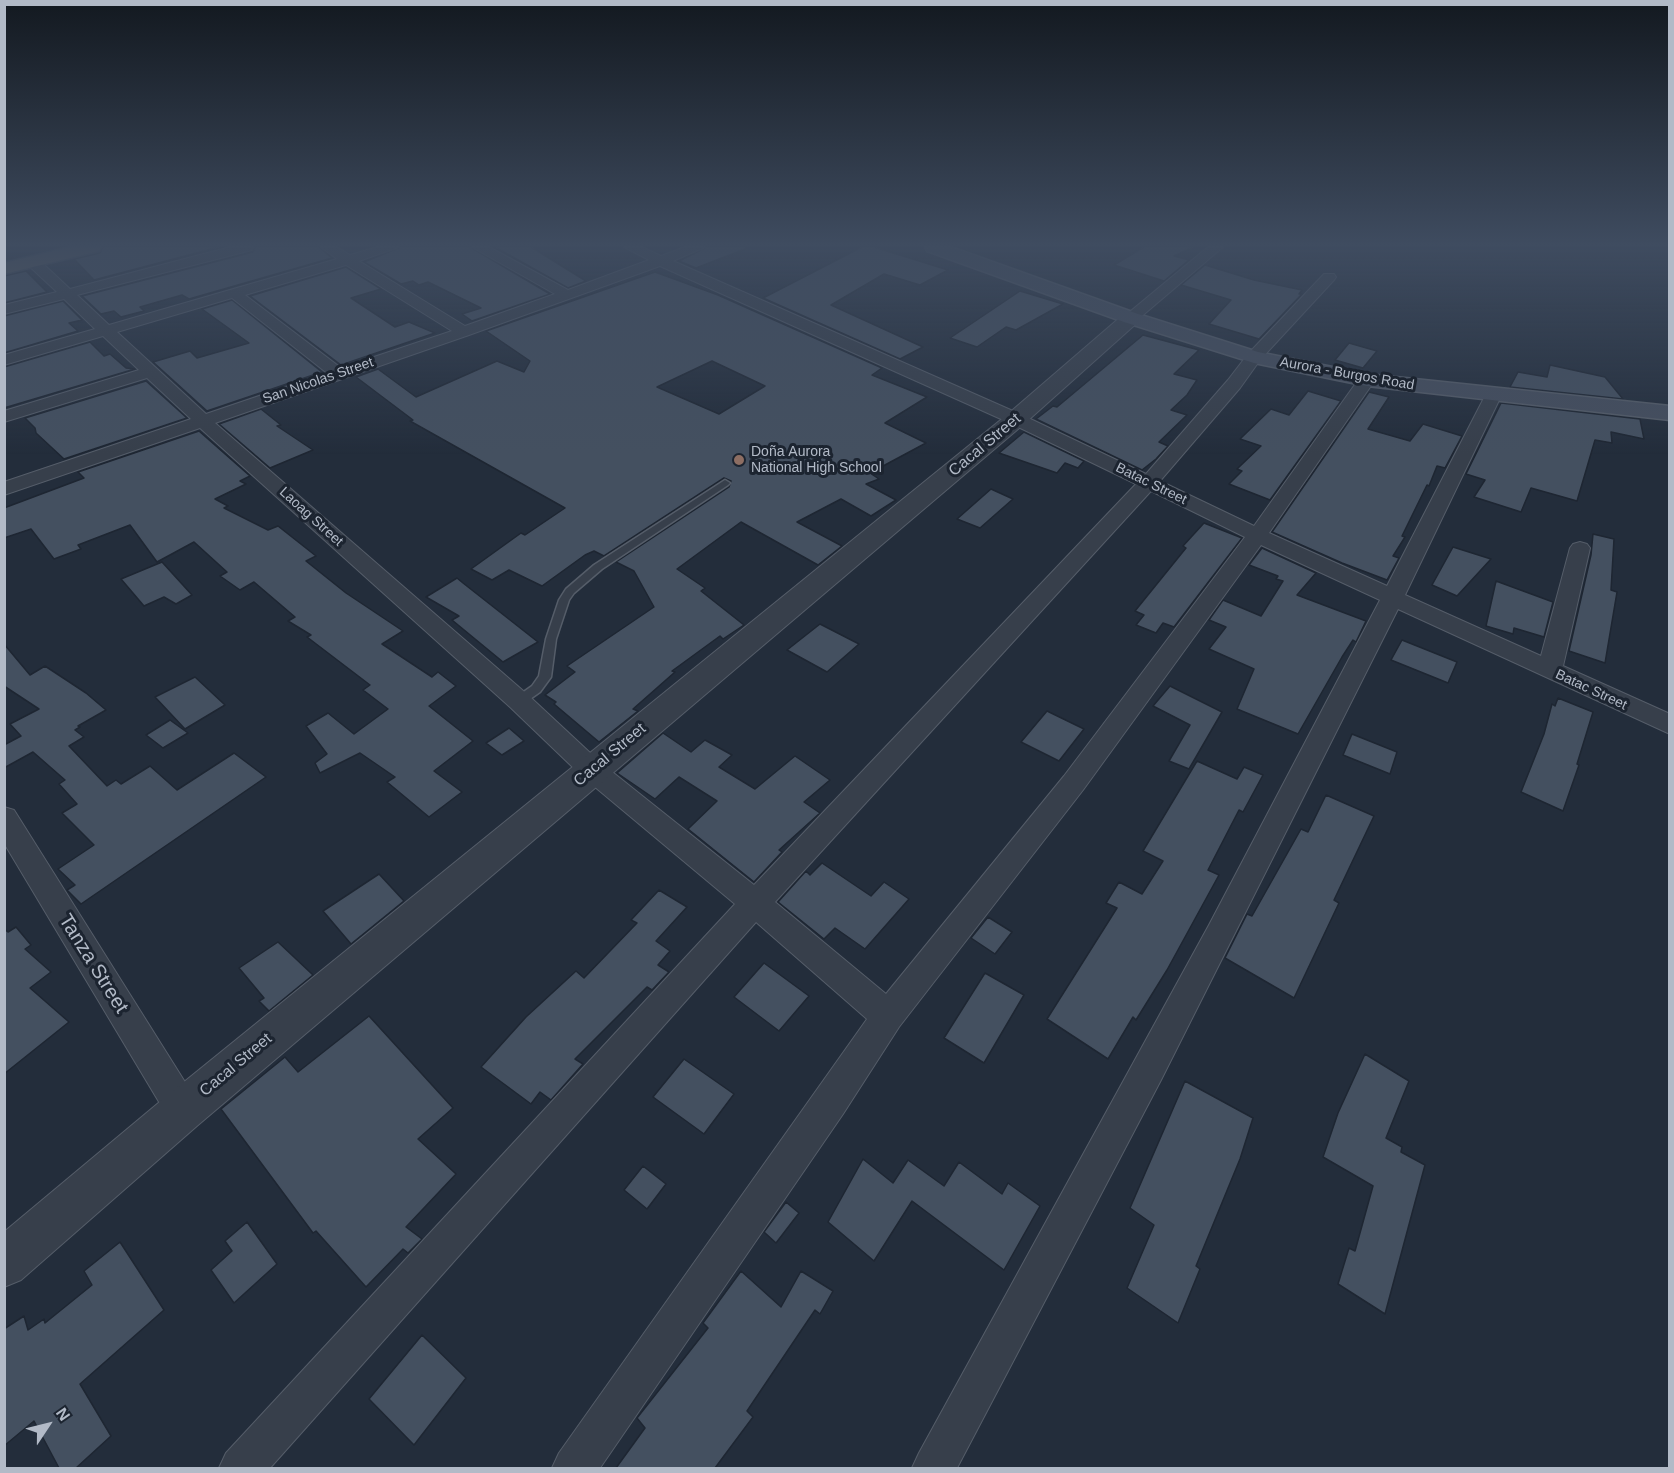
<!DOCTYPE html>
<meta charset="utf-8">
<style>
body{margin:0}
#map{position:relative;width:1674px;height:1473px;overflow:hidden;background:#232d3b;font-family:Helvetica,sans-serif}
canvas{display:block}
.frame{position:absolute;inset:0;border:6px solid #b2bac7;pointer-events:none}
.north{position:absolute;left:18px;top:1395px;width:60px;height:60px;-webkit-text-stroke:4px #1c2430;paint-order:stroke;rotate:55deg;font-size:16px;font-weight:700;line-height:24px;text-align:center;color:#b2bac7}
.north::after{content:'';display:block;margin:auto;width:21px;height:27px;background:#b2bac7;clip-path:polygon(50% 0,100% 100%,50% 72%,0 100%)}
</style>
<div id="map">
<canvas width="1674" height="1473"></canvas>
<div class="frame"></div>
<div class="north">N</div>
</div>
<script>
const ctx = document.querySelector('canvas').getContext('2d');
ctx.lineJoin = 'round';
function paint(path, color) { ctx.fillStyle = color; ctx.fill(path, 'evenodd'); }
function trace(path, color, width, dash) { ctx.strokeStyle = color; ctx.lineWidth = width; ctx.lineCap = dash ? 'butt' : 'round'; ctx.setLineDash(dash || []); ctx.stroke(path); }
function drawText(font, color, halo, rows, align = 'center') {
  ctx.font = font + ' Helvetica,sans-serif'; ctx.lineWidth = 6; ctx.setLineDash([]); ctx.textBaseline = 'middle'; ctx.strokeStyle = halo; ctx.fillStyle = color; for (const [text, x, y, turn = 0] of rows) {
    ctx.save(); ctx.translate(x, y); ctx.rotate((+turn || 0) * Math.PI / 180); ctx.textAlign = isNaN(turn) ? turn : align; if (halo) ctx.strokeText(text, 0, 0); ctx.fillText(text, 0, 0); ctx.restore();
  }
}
const building = new Path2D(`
 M 103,247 L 219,247 L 94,280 L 74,259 L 100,253 Z
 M 255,247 L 319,247 L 332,258 L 189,299 L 182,295 L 140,307 L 144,311 L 121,317 L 114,311 L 101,314 L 82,296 L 253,252 Z
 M 401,247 L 470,247 L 550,294 L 472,321 L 462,314 L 481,308 L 428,282 L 419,285 L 413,281 L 401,284 L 364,262 Z
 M 495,247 L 531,247 L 586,281 L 568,288 Z
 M 707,247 L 745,247 L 745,249 L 696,268 L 679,261 Z
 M 862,247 L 874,247 L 948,270 L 920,285 L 884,274 L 831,305 L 923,347 L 900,359 L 763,298 Z
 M 1144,247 L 1193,247 L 1174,256 L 1189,260 L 1164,281 L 1114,265 Z
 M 1205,265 L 1254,280 L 1302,290 L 1299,294 L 1302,294 L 1259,339 L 1209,324 L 1231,300 L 1181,285 Z
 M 346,267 L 381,289 L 351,298 L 395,327 L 409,322 L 435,333 L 341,365 L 250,296 Z
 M 26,271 L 47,292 L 4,303 L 4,276 Z
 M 655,272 L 718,295 L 882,368 L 872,375 L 927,397 L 885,423 L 926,443 L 870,473 L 879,479 L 866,484 L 896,500 L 871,516 L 841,499 L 797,522 L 842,546 L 818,565 L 741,522 L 677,569 L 705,588 L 701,591 L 744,625 L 723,639 L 720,636 L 672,671 L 675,672 L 633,709 L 638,711 L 599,742 L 554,704 L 556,702 L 545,695 L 575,672 L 567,666 L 654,607 L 634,571 L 616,562 L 729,487 L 731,481 L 724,478 L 604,556 L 594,551 L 585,555 L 542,586 L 509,570 L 492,580 L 471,569 L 521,533 L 525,535 L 565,508 L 410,421 L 413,420 L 356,377 L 378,369 L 416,397 L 497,361 L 524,372 L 530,361 L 486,331 ZM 712,361 L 765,386 L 719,414 L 657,387 Z
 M 1020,291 L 1063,304 L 1016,330 L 1006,327 L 977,347 L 950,338 Z
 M 232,300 L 322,372 L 207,411 L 153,362 L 190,351 L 197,358 L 249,343 L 202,309 Z
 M 63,301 L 82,320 L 69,323 L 78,331 L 4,353 L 4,316 Z
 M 1143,335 L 1199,350 L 1174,374 L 1197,380 L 1187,395 L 1171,410 L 1187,415 L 1159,442 L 1168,446 L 1156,459 L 1142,470 L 1036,419 L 1053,406 L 1057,407 Z
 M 90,342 L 104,356 L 110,354 L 126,368 L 135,369 L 4,408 L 4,367 Z
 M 1349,343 L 1377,351 L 1363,368 L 1335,360 Z
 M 1550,365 L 1605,377 L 1623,399 L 1510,387 L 1518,372 L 1547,377 Z
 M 146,381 L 187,418 L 64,459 L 36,433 L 35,428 L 25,418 Z
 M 1308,391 L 1341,401 L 1270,500 L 1229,484 L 1242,471 L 1237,469 L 1261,446 L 1240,439 L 1271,409 L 1289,415 Z
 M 1369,392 L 1389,397 L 1368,429 L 1410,441 L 1423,424 L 1462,436 L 1445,468 L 1437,466 L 1429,486 L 1427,485 L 1402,536 L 1405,537 L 1393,556 L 1399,558 L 1387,580 L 1342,563 L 1272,532 Z
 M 1501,403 L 1640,419 L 1644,439 L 1611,432 L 1612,443 L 1595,440 L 1577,501 L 1531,488 L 1521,512 L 1474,497 L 1485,480 L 1466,474 Z
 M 261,409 L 281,425 L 277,426 L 313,450 L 270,468 L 219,424 Z
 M 199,431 L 250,476 L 240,481 L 246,484 L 215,499 L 228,506 L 224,508 L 268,530 L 278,526 L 316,556 L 306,561 L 346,593 L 403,631 L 382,644 L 432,677 L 438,672 L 456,686 L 429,706 L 473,741 L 434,771 L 462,792 L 429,817 L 387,782 L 395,777 L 360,753 L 320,773 L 315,763 L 327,754 L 306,726 L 328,713 L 354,734 L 388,709 L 363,690 L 370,685 L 307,637 L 311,635 L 288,621 L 295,617 L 254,582 L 240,590 L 220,576 L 227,572 L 194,542 L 157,562 L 130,525 L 78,545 L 81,549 L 54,559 L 31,529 L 4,538 L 4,508 L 84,478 L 78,472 Z
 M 1024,432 L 1084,461 L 1078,468 L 1065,463 L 1057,473 L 999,453 Z
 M 991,489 L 1013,499 L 980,528 L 957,519 Z
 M 1204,523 L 1242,538 L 1174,627 L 1163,623 L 1156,633 L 1136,625 L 1144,615 L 1135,611 L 1186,548 L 1183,546 Z
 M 1593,534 L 1614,539 L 1611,590 L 1617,592 L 1605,663 L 1569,651 L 1591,555 Z
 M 1453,547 L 1491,559 L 1457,596 L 1432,585 Z
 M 1262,548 L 1316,573 L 1297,595 L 1366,621 L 1356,642 L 1353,640 L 1342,657 L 1298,734 L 1237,709 L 1254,669 L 1209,649 L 1226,627 L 1209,620 L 1223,600 L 1261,616 L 1283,581 L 1276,579 L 1278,576 L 1249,565 Z
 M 162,562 L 192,595 L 176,604 L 164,597 L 144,606 L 121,579 Z
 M 457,578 L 463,583 L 538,642 L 503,662 L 452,620 L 459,616 L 426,597 Z
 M 1496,581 L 1553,602 L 1544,637 L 1514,628 L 1513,634 L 1486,626 Z
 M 820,624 L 859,644 L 827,672 L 787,650 Z
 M 1402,640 L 1457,662 L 1448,683 L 1391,660 Z
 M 4,644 L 30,675 L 45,666 L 86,693 L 106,710 L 78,726 L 80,727 L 75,730 L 84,737 L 69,746 L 107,786 L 116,780 L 121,784 L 150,766 L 177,790 L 234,753 L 266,777 L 81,904 L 67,890 L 75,885 L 58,869 L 94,845 L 62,813 L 77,804 L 59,784 L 65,780 L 33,752 L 4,768 L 4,745 L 21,736 L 10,724 L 39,709 L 4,686 Z
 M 195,677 L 225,705 L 185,729 L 155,697 Z
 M 1170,686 L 1222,712 L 1189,769 L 1169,761 L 1190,725 L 1153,706 Z
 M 1558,698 L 1593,712 L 1577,764 L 1579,765 L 1563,811 L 1521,792 L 1544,734 L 1552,704 L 1555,706 Z
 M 1047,711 L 1084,729 L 1059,761 L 1021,742 Z
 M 170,720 L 188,733 L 163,748 L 146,735 Z
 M 509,728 L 524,741 L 502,755 L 486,743 Z
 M 663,733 L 691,752 L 705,740 L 732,755 L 719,767 L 755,789 L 795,756 L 830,780 L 804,802 L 820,813 L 779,850 L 782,852 L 754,882 L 688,829 L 717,801 L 679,777 L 655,799 L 617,773 Z
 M 1352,734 L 1397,752 L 1390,774 L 1343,755 Z
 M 1197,761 L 1237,779 L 1244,767 L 1263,775 L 1243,812 L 1239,810 L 1208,870 L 1219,875 L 1167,970 L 1136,1020 L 1133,1017 L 1108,1059 L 1047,1019 L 1117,908 L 1106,903 L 1119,882 L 1142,894 L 1163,861 L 1143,851 Z
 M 1326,795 L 1374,816 L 1334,900 L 1339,903 L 1294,998 L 1225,958 L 1247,914 L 1252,916 L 1301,829 L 1308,832 Z
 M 822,863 L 871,896 L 884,882 L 909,899 L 865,949 L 835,928 L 824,939 L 778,902 L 806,871 L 810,875 Z
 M 379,874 L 404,901 L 351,944 L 323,911 Z
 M 659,890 L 687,907 L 656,941 L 670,951 L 658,965 L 669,972 L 652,990 L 647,987 L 575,1059 L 583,1064 L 551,1100 L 540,1092 L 531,1104 L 481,1067 L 526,1017 L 576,971 L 584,978 L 637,923 L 631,920 Z
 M 988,917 L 1012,932 L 995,954 L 971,938 Z
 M 16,927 L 31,945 L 25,949 L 51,972 L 30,988 L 69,1022 L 4,1074 L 4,929 L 8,932 Z
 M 278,942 L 313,975 L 269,1011 L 259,1001 L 264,998 L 239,968 Z
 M 764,963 L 809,996 L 779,1031 L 734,997 Z
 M 985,973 L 1024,995 L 984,1063 L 944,1038 Z
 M 369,1016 L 453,1108 L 418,1139 L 456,1174 L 406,1227 L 422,1239 L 408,1253 L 403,1249 L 366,1287 L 316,1231 L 313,1233 L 221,1109 L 285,1057 L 298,1072 Z
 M 1365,1054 L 1409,1081 L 1386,1138 L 1402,1147 L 1401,1152 L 1425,1165 L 1385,1314 L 1338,1284 L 1349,1248 L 1355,1251 L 1373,1186 L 1323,1157 L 1338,1113 Z
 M 684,1059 L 734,1094 L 704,1134 L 653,1097 Z
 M 1185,1081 L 1253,1118 L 1240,1159 L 1196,1266 L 1200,1269 L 1178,1323 L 1127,1288 L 1154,1225 L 1130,1208 Z
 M 863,1159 L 893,1183 L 908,1160 L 944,1186 L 959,1162 L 1002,1194 L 1008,1183 L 1040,1206 L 1004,1270 L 912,1201 L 874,1261 L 828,1222 Z
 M 643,1166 L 666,1184 L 647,1209 L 624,1190 Z
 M 786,1202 L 799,1213 L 776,1243 L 764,1232 Z
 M 247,1222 L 277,1264 L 234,1303 L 211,1270 L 232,1251 L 225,1241 Z
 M 120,1242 L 164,1310 L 80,1384 L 111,1436 L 76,1468 L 59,1468 L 34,1421 L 4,1446 L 4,1329 L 24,1316 L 28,1330 L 44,1319 L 45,1323 L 92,1285 L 84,1271 Z
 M 741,1271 L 781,1307 L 801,1271 L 833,1291 L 820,1314 L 815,1310 L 747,1411 L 753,1417 L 715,1468 L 616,1468 L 645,1428 L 637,1418 L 708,1328 L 703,1323 Z
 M 422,1335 L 466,1378 L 414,1445 L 369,1399 Z`);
paint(building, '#445060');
trace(building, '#1e2632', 1.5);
const service = new Path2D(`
 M 725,480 L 730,483 L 728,485 L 602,569 L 574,593 L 569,600 L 556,639 L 551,677 L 540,692 L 523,704 L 515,704 L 513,701 L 515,698 L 532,686 L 539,676 L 546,639 L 559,600 L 566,589 L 594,565 Z`);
const minor = new Path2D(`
 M 230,247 L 253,247 L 252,250 L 77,295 L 109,325 L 337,259 L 321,247 L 337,247 L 350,255 L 377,247 L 399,247 L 359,261 L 465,326 L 555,294 L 472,247 L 489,247 L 568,290 L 649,260 L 624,247 L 642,247 L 661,256 L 685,247 L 705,247 L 673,261 L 1022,415 L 1146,474 L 1228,380 L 1248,354 L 1324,274 L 1334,274 L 1336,277 L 1334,280 L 1260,360 L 1240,388 L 1160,481 L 1254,526 L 1361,376 L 1373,376 L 1375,380 L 1269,533 L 1387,586 L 1486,394 L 1488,390 L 1500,390 L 1502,394 L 1405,595 L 1541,656 L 1570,548 L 1573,544 L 1580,542 L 1587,544 L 1590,548 L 1563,666 L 1670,714 L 1670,734 L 1398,609 L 1161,1080 L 957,1468 L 912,1468 L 919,1453 L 1209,925 L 1380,600 L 1261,545 L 1083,790 L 899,1027 L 843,1114 L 600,1468 L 552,1468 L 559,1453 L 867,1019 L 756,922 L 270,1468 L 219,1468 L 226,1453 L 735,904 L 583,777 L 510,707 L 200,428 L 4,495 L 4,482 L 191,419 L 147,378 L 4,422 L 4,411 L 139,370 L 103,336 L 4,365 L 4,355 L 95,329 L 64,299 L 4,314 L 4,305 L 57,292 L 28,265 L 26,262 L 28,259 L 38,259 L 70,289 ZM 346,265 L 452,331 L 341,368 L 245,295 ZM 660,266 L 1010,423 L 1136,484 L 754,885 L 601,763 L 528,695 L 215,423 L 469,335 ZM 232,298 L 327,373 L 206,414 L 117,332 ZM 1151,491 L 1245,537 L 1064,776 L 886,994 L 775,902 Z
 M 1208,247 L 1223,247 L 1136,321 L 1126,321 L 1123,318 L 1126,315 Z
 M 4,807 L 14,810 L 195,1098 L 200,1110 L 195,1122 L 183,1127 L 171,1122 L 4,843 Z`);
const tertiary = new Path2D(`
 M 1131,312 L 1138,314 L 1140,318 L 1138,322 L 1024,424 L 198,1125 L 21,1280 L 4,1287 L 4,1232 L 168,1095 L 1008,414 L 1124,314 Z`);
const secondary = new Path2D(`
 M 925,247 L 951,247 L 1138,314 L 1258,352 L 1367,374 L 1670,406 L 1670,420 L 1367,386 L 1254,363 L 1124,322 L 927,251 Z`);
const trunk = new Path2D(`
 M 70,247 L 101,247 L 99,251 L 4,274 L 4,263 Z`);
trace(service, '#555d69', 3);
trace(minor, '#555d69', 2);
trace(tertiary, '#555d69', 2);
trace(secondary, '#555d69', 3);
trace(trunk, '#424a56', 3);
paint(service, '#373f4b');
paint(minor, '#373f4b');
paint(tertiary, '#373f4b');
paint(secondary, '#454e5e');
paint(trunk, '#636260');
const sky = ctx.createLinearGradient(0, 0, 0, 454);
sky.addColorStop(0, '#131920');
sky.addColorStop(0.54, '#3f4c60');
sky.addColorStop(1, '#3f4c6000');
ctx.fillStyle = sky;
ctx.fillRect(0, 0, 1674, 454);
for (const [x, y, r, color] of [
 [739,460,6,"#8d6e63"]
]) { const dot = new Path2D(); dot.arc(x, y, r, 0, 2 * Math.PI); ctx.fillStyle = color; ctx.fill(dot); trace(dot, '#1c2430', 2); }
drawText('14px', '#b2bac7', '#1c2430', [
 ["Aurora - Burgos Road",1347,374,10],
 ["San Nicolas Street",318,381,-19],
 ["Batac Street",1151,484,26],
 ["Laoag Street",311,517,42],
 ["Batac Street",1591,690,25]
]);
drawText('14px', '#b2bac7', '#1c2430', [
 ["Doña Aurora",751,452],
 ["National High School",751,468]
], 'left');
drawText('16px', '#b2bac7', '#1c2430', [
 ["Cacal Street",985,445,-40],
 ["Cacal Street",610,755,-40],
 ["Cacal Street",236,1065,-40]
]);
drawText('20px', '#b2bac7', '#1c2430', [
 ["Tanza Street",93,964,58]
]);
</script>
